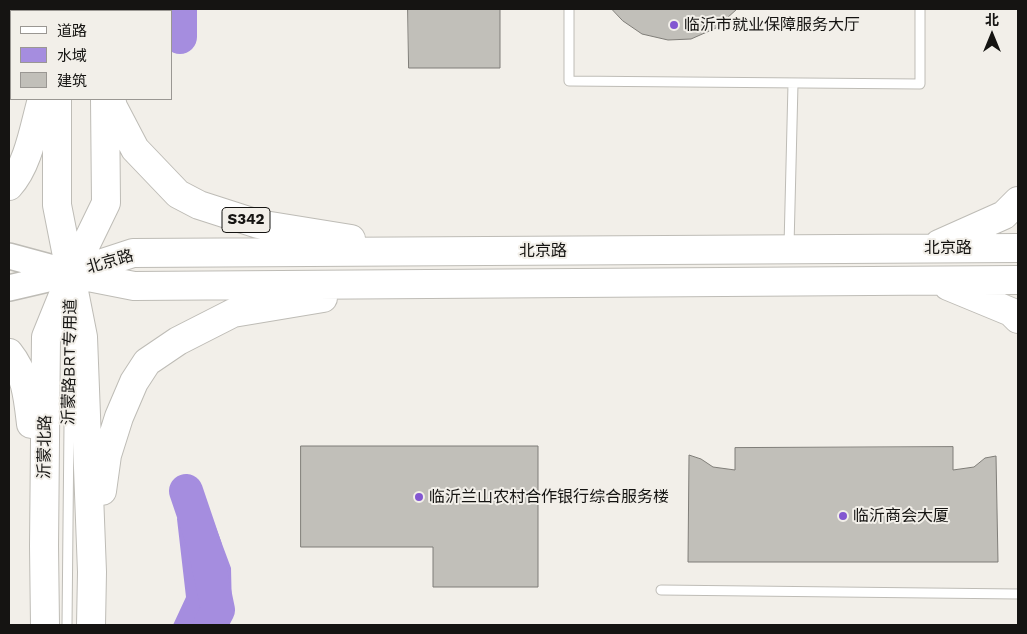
<!DOCTYPE html>
<meta charset="utf-8">
<style>
body{margin:0}
#map{position:relative;width:1027px;height:634px;overflow:hidden;background:#f2efe9;font-family:"Work Sans","Noto Sans SC",sans-serif}
canvas{display:block}
.frame{position:absolute;inset:0;border:10px solid #151412;pointer-events:none}
.legend{position:absolute;left:10px;top:10px;width:162px;height:90px;box-sizing:border-box;background:#f2efe9;border:1px solid #9a9793;margin:0;padding:6px 9px;list-style:none;font-size:15px;color:#151412}
.legend li{display:flex;align-items:center;gap:10px;height:25px}
.legend b{width:25px;border:1px solid #9a9793}
.north{position:absolute;left:967px;top:10px;width:50px;height:50px;-webkit-text-stroke:4px #f2efe9;paint-order:stroke;rotate:0deg;font-size:14px;font-weight:700;line-height:20px;text-align:center;color:#151412}
.north::after{content:'';display:block;margin:auto;width:18px;height:22px;background:#151412;clip-path:polygon(50% 0,100% 100%,50% 72%,0 100%)}
</style>
<div id="map">
<canvas width="1027" height="634"></canvas>
<div class="frame"></div>
<ul class="legend">
<li><b style="height:6px;background:#fff"></b>道路</li>
<li><b style="height:14px;background:#a58ddf"></b>水域</li>
<li><b style="height:14px;background:#c1bfb9"></b>建筑</li>
</ul>
<div class="north">北</div>
</div>
<script>
const ctx = document.querySelector('canvas').getContext('2d');
ctx.lineJoin = 'round';
function paint(path, color) { ctx.fillStyle = color; ctx.fill(path, 'evenodd'); }
function trace(path, color, width, dash) { ctx.strokeStyle = color; ctx.lineWidth = width; ctx.lineCap = dash ? 'butt' : 'round'; ctx.setLineDash(dash || []); ctx.stroke(path); }
function drawText(font, color, halo, rows, align = 'center') {
  ctx.font = font + ' "Work Sans","Noto Sans SC",sans-serif'; ctx.lineWidth = 4; ctx.setLineDash([]); ctx.textBaseline = 'middle'; ctx.strokeStyle = halo; ctx.fillStyle = color; for (const [text, x, y, turn = 0] of rows) {
    ctx.save(); ctx.translate(x, y); ctx.rotate((+turn || 0) * Math.PI / 180); ctx.textAlign = isNaN(turn) ? turn : align; if (halo) ctx.strokeText(text, 0, 0); ctx.fillText(text, 0, 0); ctx.restore();
  }
}
paint(new Path2D(`
 M 187,498 L 203,508 L 212,517 L 231,568 L 232,612 L 228,625 L 173,625 L 186,597 L 177,519 Z`), '#a58ddf');
trace(new Path2D(`
 M 180,9 L 180,37
 M 186,491 L 205,547 L 218,610 L 210,625`), '#a58ddf', 34);
const building = new Path2D(`
 M 408,9 L 500,9 L 500,68 L 409,68 Z
 M 612,9 L 737,9 L 716,28 L 691,39 L 668,40 L 642,34 L 623,21 Z
 M 301,446 L 538,446 L 538,587 L 433,587 L 433,547 L 301,547 Z
 M 953,447 L 953,470 L 974,467 L 985,458 L 996,456 L 998,562 L 688,562 L 689,455 L 701,459 L 713,467 L 735,470 L 735,448 Z`);
paint(building, '#c1bfb9');
trace(building, '#7f7d78', 1);
const service = new Path2D(`
 M 569,9 L 569,81 L 920,84 L 920,9
 M 789,246 L 793,84
 M 661,590 L 1018,594
 M 67,625 L 70,326`);
const secondary = new Path2D(`
 M 9,256 L 72,273
 M 9,288 L 69,274`);
const primary = new Path2D(`
 M 105,9 L 105,11
 M 57,11 L 57,9
 M 57,99 L 57,205 L 83,337 L 92,572 L 91,625
 M 111,99 L 113,107 L 135,149 L 178,194 L 199,205 L 258,224 L 351,239
 M 9,186 C 29,164 34,127 42,99
 M 939,244 L 1004,215 L 1018,201
 M 72,273 L 133,253 L 1018,248
 M 73,274 L 134,286 L 1018,280
 M 948,286 L 1011,312 L 1018,319
 M 9,353 C 26,374 28,398 31,424
 M 102,491 L 107,455 L 119,417 L 134,382 L 147,362 L 178,341 L 233,313 L 323,298
 M 45,625 L 44,546 L 46,337 L 72,273 L 106,203 L 105,99`);
trace(service, '#bebcb6', 11);
trace(secondary, '#bebcb6', 28);
trace(primary, '#bebcb6', 30);
trace(service, '#fff', 9);
trace(secondary, '#fff', 25);
trace(primary, '#fff', 28);
for (const [x, y, r, color] of [
 [674,25,5,"#8357d1"],
 [419,497,5,"#8357d1"],
 [843,516,5,"#8357d1"]
]) { const dot = new Path2D(); dot.arc(x, y, r, 0, 2 * Math.PI); ctx.fillStyle = color; ctx.fill(dot); trace(dot, '#f2efe9', 2); }
for (const [x, y, w] of [
 [246,220,48]
]) { const box = new Path2D(); box.roundRect(x - w / 2, y - 12.5, w, 25, 4); ctx.fillStyle = '#f2efe9'; ctx.fill(box); trace(box, '#151412', 1); }
drawText('bold 15px', '#151412', null, [
 ["S342",246,220]
]);
drawText('16px', '#151412', '#f2efe9', [
 ["临沂市就业保障服务大厅",684,25],
 ["临沂兰山农村合作银行综合服务楼",429,497],
 ["临沂商会大厦",853,516]
], 'left');
drawText('16px', '#151412', '#f2efe9', [
 ["北京路",948,248],
 ["北京路",543,251],
 ["北京路",110,262,-16],
 ["沂蒙路BRT专用道",70,362,-89],
 ["沂蒙北路",45,447,-89]
]);
</script>
